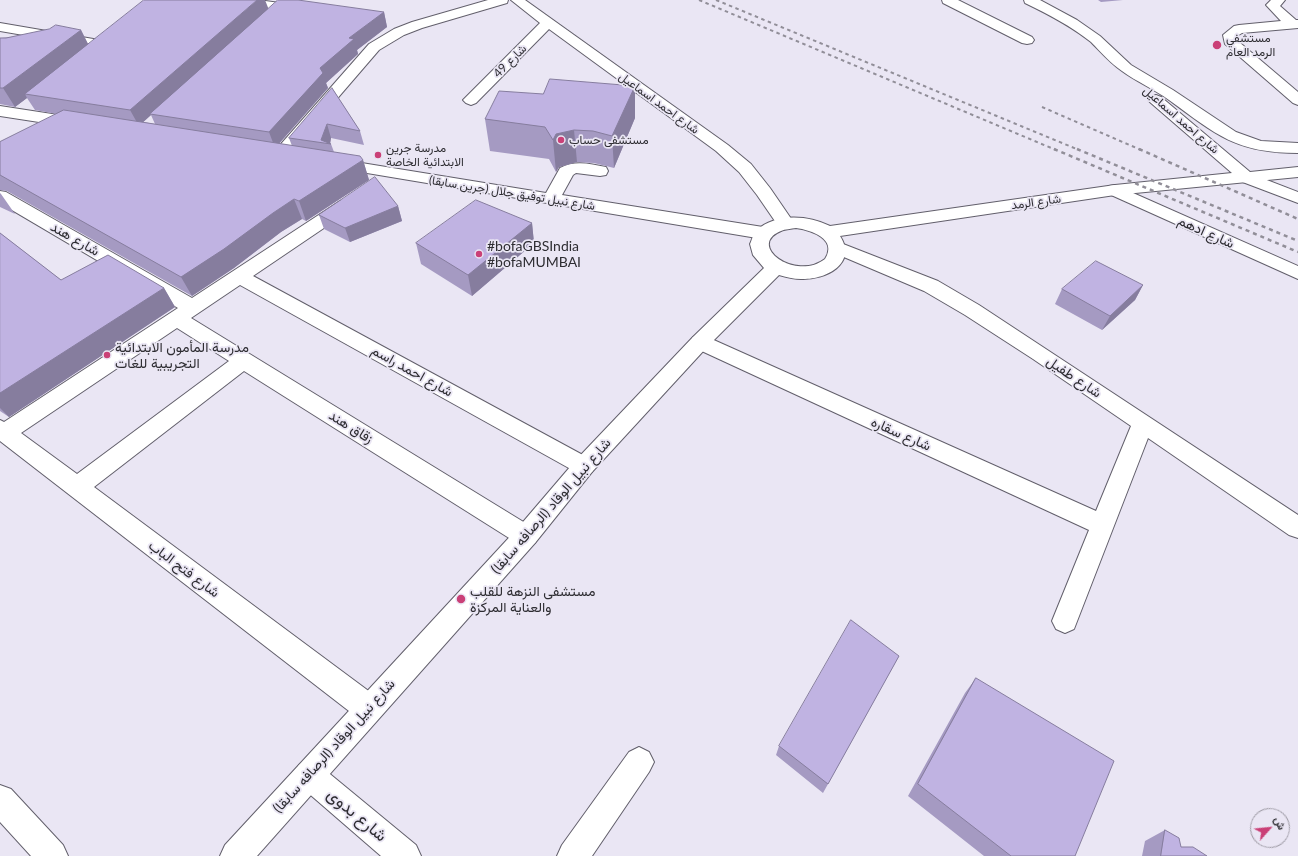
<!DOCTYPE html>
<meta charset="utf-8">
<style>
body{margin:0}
#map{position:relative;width:1298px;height:856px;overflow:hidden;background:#eae6f4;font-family:Lato,Vazirmatn,sans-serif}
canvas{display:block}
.north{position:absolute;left:1250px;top:808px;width:40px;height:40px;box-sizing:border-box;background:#eae6f4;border:1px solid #9f9ca6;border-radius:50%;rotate:63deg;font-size:11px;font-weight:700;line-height:16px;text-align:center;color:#2e2d32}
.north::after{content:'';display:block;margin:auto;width:14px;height:18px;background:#ca4077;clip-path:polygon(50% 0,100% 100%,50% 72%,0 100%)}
</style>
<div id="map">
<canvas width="1298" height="856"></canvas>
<div class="north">ش</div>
</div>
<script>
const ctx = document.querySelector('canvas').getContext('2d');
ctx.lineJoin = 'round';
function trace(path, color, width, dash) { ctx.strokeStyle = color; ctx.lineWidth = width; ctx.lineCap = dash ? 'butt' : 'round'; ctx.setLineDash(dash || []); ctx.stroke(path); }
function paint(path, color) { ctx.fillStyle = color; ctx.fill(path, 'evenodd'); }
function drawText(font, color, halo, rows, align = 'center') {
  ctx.font = font + ' Lato,Vazirmatn,sans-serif'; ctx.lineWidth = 3.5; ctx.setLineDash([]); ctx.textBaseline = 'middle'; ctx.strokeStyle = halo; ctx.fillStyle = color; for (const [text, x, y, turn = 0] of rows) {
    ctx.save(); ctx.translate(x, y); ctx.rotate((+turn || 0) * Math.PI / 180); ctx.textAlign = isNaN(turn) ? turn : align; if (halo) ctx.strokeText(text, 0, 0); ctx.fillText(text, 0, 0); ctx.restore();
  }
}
const minor = new Path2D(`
 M 224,0 L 258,0 L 302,6 L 307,7 L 309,10 L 307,13 L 302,14 L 230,4 L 225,3 Z
 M 488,0 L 508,0 L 507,3 L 422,28 L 404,35 L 379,50 L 286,158 L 280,160 L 274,158 L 272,155 L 274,152 L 369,44 L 394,29 L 412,22 Z
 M 511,0 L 525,0 L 728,145 L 751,164 L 770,188 L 794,223 L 791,227 L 785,229 L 779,227 L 757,195 L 739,172 L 716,151 L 549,29 L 476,103 L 471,105 L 466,103 L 463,100 L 540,23 Z
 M 942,0 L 958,0 L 1032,37 L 1034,40 L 1032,43 L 1027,44 L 1022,43 L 943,3 Z
 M 1271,0 L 1285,0 L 1280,6 L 1296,20 L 1298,20 L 1298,28 L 1242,33 L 1237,36 L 1239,42 L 1298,92 L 1298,105 L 1293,103 L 1225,44 L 1223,35 L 1234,26 L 1239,25 L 1281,21 L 1266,5 Z
 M 0,23 L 105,41 L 110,42 L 112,45 L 110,48 L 105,49 L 0,31 Z
 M 0,106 L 78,118 L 84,120 L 86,123 L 84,126 L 78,128 L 0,116 Z
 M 337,159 L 546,193 L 560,168 C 575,160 590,164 606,167 L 608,171 L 606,175 L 600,176 L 576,173 L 573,175 L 562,195 L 763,227 L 769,229 L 772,233 L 769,237 L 763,239 L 331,167 L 329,164 L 331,161 Z
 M 1246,172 L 1298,192 L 1298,203 L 1240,181 L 1238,177 L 1240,173 Z
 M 1115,185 L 1298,266 L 1298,279 L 1109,194 L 1107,190 L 1109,186 Z
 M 0,191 L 6,192 L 192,298 L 340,201 L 346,200 L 352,201 L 355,205 L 352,209 L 253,276 L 592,460 L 595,466 L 592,472 L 584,475 L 576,472 L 240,285 L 191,318 L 535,529 L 538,536 L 535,543 L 526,546 L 517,543 L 244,371 L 94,487 L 378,698 L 382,708 L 378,718 L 368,722 L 358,718 L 0,441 L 0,420 L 4,422 L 178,308 L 0,203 ZM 177,328 L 229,361 L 77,474 L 21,433 Z
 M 838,242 L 938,281 L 979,305 L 1298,515 L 1298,538 L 1289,535 L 1148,438 L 1074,629 L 1065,633 L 1056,629 L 1052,621 L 1089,530 L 693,347 L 690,342 L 693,337 L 700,335 L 707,337 L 1096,511 L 1131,426 L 1033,359 L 965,315 L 924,291 L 832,252 L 829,248 L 832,244 Z
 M 639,747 L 649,752 L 654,762 L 649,772 L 592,856 L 557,856 L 562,845 L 629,752 Z
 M 309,760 L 319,765 L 416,845 L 421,856 L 381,856 L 299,785 L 294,775 L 299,765 Z
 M 0,785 L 11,789 L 63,845 L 68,856 L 31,856 L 0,822 Z`);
const major = new Path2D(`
 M 1024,0 L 1040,0 L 1077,20 L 1100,36 L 1131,65 L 1173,90 L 1236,132 L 1261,141 L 1298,143 L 1298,153 C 1236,153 1217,135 1169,100 C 1154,89 1137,82 1122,71 C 1110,63 1101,52 1091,42 C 1071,26 1048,14 1025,3 Z
 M 1156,95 L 1161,97 L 1250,172 L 1298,167 L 1298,177 L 1115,195 L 840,236 C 858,264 825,280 801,279 C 793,279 786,277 779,275 L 707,347 L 592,472 L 535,543 L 257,856 L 220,856 L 225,845 L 517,529 L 576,460 L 693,337 L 764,268 L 753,255 L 750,244 C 752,240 753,234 757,230 C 776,213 808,215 830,226 L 1115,185 L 1232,173 L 1151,103 L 1148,100 L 1151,97 ZM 796,228 C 811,230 838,239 825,259 C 795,282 746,245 781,231 C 785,229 791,229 796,228 Z`);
trace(minor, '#625f6b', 2);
trace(major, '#625f6b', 2);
paint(minor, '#fff');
paint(major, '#fff');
trace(new Path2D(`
 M 699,0 L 1056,150
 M 716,0 L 1079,150
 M 1042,107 L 1141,150`), '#918e98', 2, [3.5, 3.5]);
trace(new Path2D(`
 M 1054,149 L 1298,252
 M 1077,149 L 1298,241
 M 1139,149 L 1298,219`), '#918e98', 2.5, [4, 4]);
paint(new Path2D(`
 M 1098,0 L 1123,0 L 1101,2 Z
 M 268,9 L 384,12 L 387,27 L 357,50 L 358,54 L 326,83 L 328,88 L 279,144 L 292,146 L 289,138 L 332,88 L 360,131 L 364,145 L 331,138 L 330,144 L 331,144 L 334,152 L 363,160 L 369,180 L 306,221 L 302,219 L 281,232 L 234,268 L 192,296 L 7,191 L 0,190 L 0,142 L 57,114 L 35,110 L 27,98 L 15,107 L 0,104 L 0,38 L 81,30 L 88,44 ZM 151,115 L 155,124 L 143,122 Z
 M 635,86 L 635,118 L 614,168 L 594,163 L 577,162 L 559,167 L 556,172 L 549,159 L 490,151 L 485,119 L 543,94 Z
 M 0,193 L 1,194 L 15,214 L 0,207 Z
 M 398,206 L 402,221 L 350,242 L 324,229 L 319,215 Z
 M 532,223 L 534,243 L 472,296 L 421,264 L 416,243 Z
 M 0,233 L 61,280 L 164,288 L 175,307 L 9,417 L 0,411 Z
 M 1143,285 L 1135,300 L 1102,330 L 1055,304 L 1062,289 Z
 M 899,656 L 823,793 L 776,755 L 779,746 Z
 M 976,678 L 1075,856 L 984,856 L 908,796 L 965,693 Z
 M 1165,830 L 1181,847 L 1207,856 L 1142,856 L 1145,841 Z`), '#a59ac2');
paint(new Path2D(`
 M 257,0 L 265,0 L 269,10 L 150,114 L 151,115 L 139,126 L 130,110 Z
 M 384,12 L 387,27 L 357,50 L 358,54 L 326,83 L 328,88 L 275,148 L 269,132 L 320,68 L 349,38 Z
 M 81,30 L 90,48 L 25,94 L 27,98 L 15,107 L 3,88 Z
 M 635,86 L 635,118 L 614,168 L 612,136 Z
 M 327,124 L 331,138 L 330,144 L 321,140 Z
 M 574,130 L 577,162 L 559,167 L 556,172 L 553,140 L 556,134 Z
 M 363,160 L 369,180 L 306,221 L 299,201 Z
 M 294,199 L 302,219 L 281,232 L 234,268 L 192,296 L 181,277 L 273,213 Z
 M 398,206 L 402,221 L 350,242 L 345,228 Z
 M 532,223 L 534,243 L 472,296 L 468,275 Z
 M 1143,285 L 1135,300 L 1102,330 L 1110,316 Z
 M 164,288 L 175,307 L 9,417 L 0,408 L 0,393 Z`), '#867d9e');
const building = new Path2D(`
 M 144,0 L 257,0 L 130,110 L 25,94 Z
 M 278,0 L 298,0 L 384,12 L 349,38 L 354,39 L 320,68 L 323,73 L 269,132 L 150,114 Z
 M 56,25 L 81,30 L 3,88 L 0,88 L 0,38 L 6,38 L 49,29 Z
 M 550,79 L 635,86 L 612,136 L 593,131 L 574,130 L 556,134 L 553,140 L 545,127 L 485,119 L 499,91 L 543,94 Z
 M 332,88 L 360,131 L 327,124 L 321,140 L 331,144 L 289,138 Z
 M 64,110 L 360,156 L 363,160 L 299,201 L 294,199 L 273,213 L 224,249 L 181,277 L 0,175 L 0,142 Z
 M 375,177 L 398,206 L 345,228 L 319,215 Z
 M 476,200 L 532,223 L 468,275 L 416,243 Z
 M 0,233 L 61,280 L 108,255 L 164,288 L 0,393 Z
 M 1096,261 L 1143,285 L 1110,316 L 1062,289 Z
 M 851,620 L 899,656 L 828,784 L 779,746 Z
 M 976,678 L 1114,761 L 1075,856 L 1011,856 L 918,784 Z
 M 1165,830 L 1179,838 L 1181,847 L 1193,847 L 1207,856 L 1161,856 Z`);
paint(building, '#c0b3e2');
trace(building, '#867d9e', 1);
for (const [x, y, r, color] of [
 [1217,45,5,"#ca4077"],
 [561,140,4,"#ca4077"],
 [378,155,4,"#ca4077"],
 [479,254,4,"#ca4077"],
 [107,355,4,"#ca4077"],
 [461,599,5,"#ca4077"]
]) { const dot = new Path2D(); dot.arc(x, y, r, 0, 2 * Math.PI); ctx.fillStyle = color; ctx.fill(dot); trace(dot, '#eae6f4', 1.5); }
drawText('12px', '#2e2d32', '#eae6f4', [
 ["مستشفي",1226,38],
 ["الرمد العام",1226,52],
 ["مستشفى حساب",569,140],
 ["مدرسة جرين",386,148],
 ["الابتدائية الخاصة",386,162]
], 'left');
drawText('12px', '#2e2d32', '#eae6f4', [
 ["شارع 49",510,61,-45],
 ["شارع احمد اسماعيل",659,103,36],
 ["شارع احمد اسماعيل",1181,120,41],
 ["شارع نبيل توفيق جلال (جرين سابقا)",512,193,9],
 ["شارع الرمد",1036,202,-8]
]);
drawText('14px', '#2e2d32', '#eae6f4', [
 ["شارع ادهم",1206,232,24],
 ["شارع هند",75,239,30],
 ["شارع احمد راسم",412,371,29],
 ["شارع طفيل",1074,377,34],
 ["زقاق هند",351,427,32],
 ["شارع سقاره",901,434,24],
 ["شارع نبيل الوقاد (الرصافه سابقا)",551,506,-49],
 ["شارع فتح الباب",184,569,37],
 ["شارع نبيل الوقاد (الرصافه سابقا)",334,746,-48]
]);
drawText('14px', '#2e2d32', '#eae6f4', [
 ["#bofaGBSIndia",487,246],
 ["#bofaMUMBAI",487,262],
 ["مدرسة المأمون الابتدائية",115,347],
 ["التجريبية للغات",115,363],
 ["مستشفى النزهة للقلب",470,591],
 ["والعناية المركزة",470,607]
], 'left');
drawText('17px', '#2e2d32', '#eae6f4', [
 ["شارع بدوى",357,815,40]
]);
</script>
